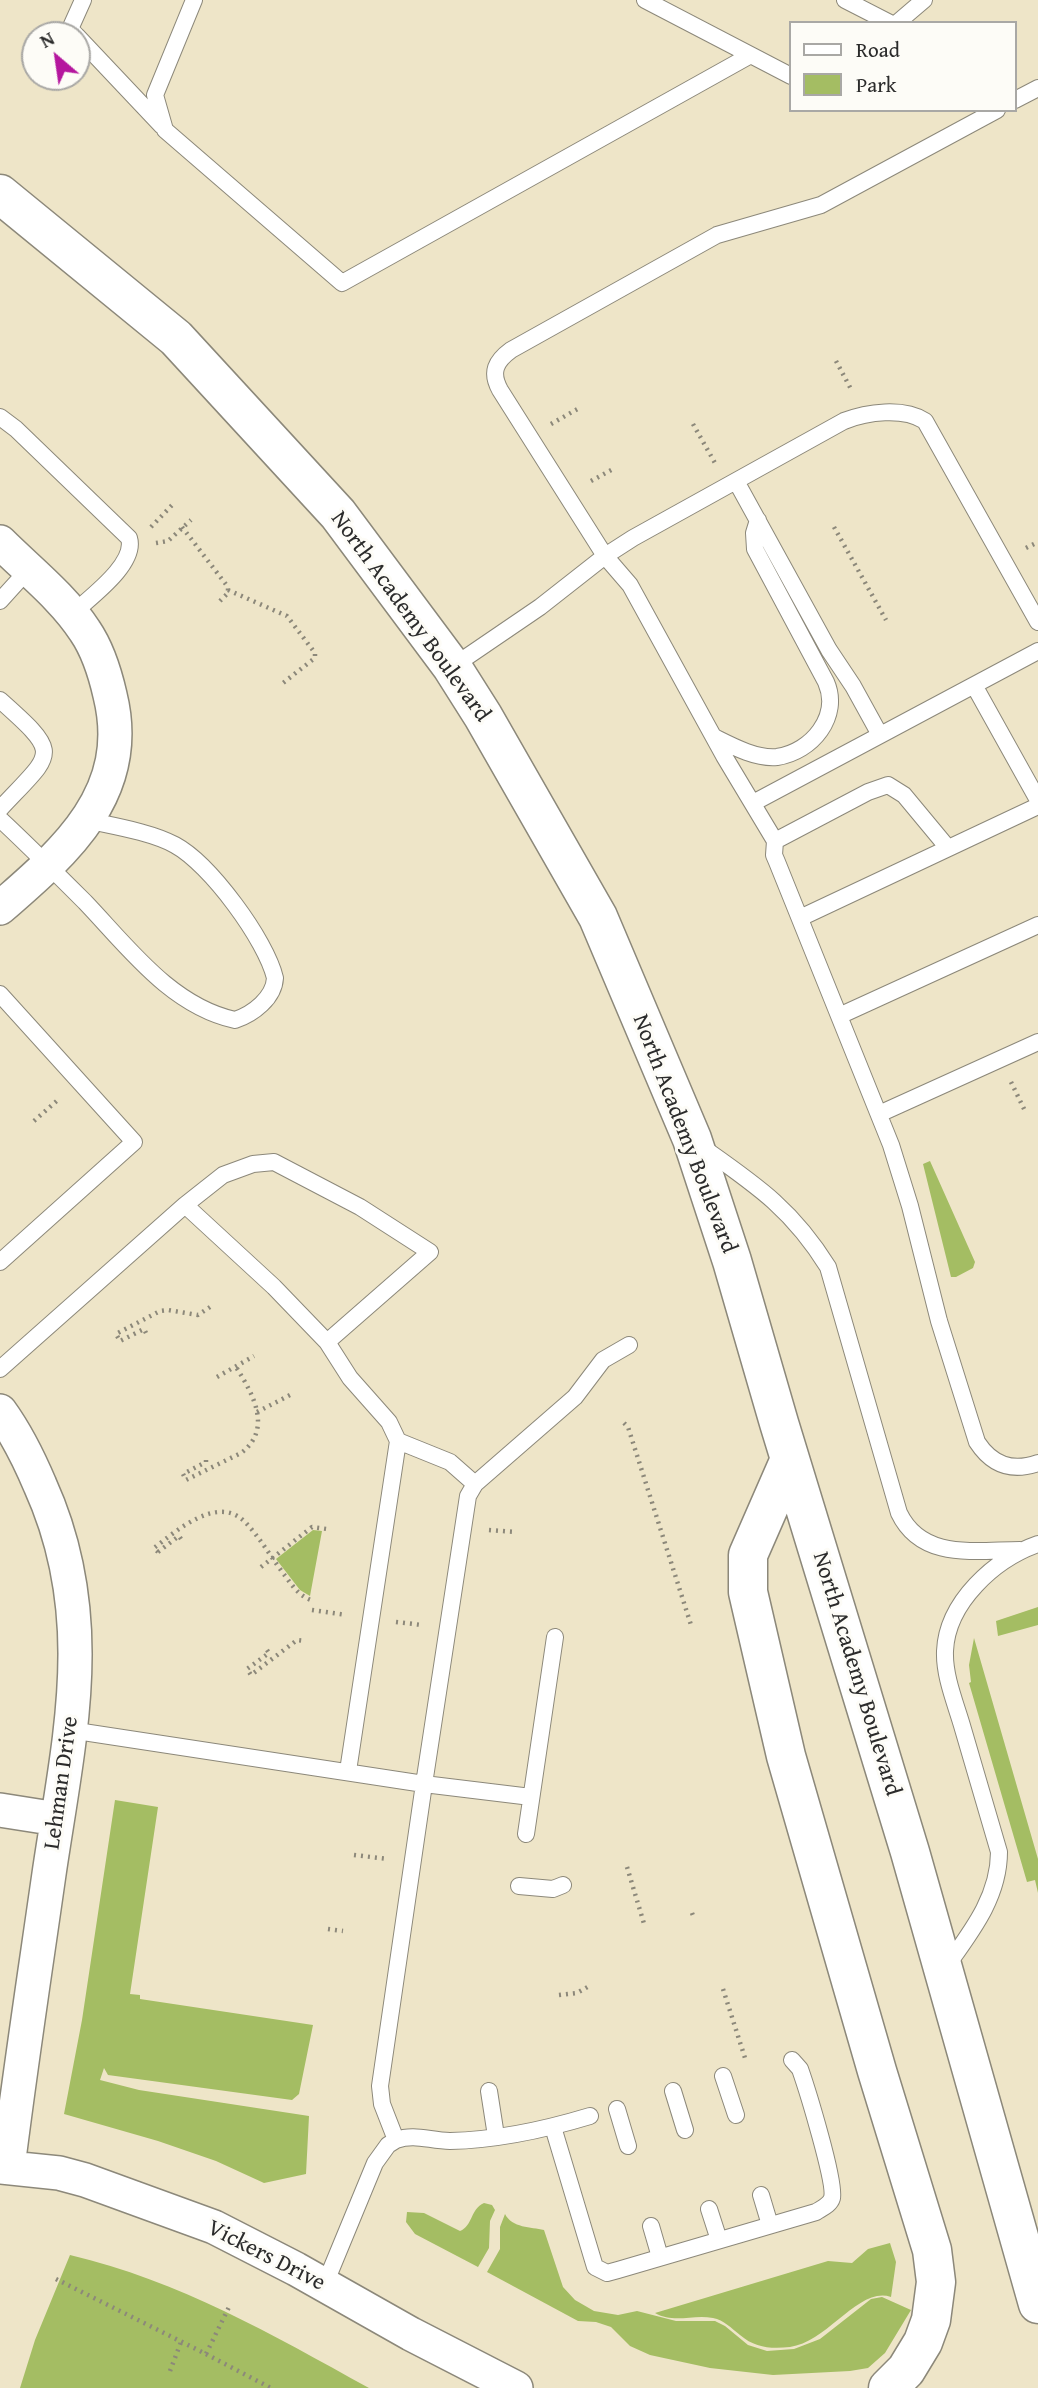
<!DOCTYPE html>
<style>
body{margin:0}
#map{position:relative;width:1038px;height:2388px;overflow:hidden;background:#eee5c8;font-family:"Gentium Book Plus",serif}
canvas{display:block}
.legend{position:absolute;left:789px;top:21px;width:228px;height:91px;box-sizing:border-box;background:#fdfcf7;border:2px solid #a9a8a5;margin:0;padding:9px 12px;list-style:none;font-size:21px;color:#2b2b2b}
.legend li{display:flex;align-items:center;gap:14px;height:35px}
.legend b{width:35px;border:2px solid #a9a8a5}
.north{position:absolute;left:21px;top:21px;width:70px;height:70px;box-sizing:border-box;background:#fdfcf7;border:2px solid #a9a8a5;border-radius:50%;rotate:331deg;font-size:19px;font-weight:700;line-height:28px;text-align:center;color:#2b2b2b}
.north::after{content:'';display:block;margin:auto;width:24px;height:32px;background:#b5179e;clip-path:polygon(50% 0,100% 100%,50% 72%,0 100%)}
</style>
<div id="map">
<canvas width="1038" height="2388"></canvas>
<ul class="legend">
<li><b style="height:9px;background:#fff"></b>Road</li>
<li><b style="height:19px;background:#a4bd63"></b>Park</li>
</ul>
<div class="north">N</div>
</div>
<script>
const ctx = document.querySelector('canvas').getContext('2d');
ctx.lineJoin = 'round';
function paint(path, color) { ctx.fillStyle = color; ctx.fill(path, 'evenodd'); }
function trace(path, color, width, dash) { ctx.strokeStyle = color; ctx.lineWidth = width; ctx.lineCap = dash ? 'butt' : 'round'; ctx.setLineDash(dash || []); ctx.stroke(path); }
function drawText(font, color, halo, rows, align = 'center') {
  ctx.font = font + ' "Gentium Book Plus",serif'; ctx.lineWidth = 6; ctx.setLineDash([]); ctx.textBaseline = 'middle'; ctx.strokeStyle = halo; ctx.fillStyle = color; for (const [text, x, y, turn = 0] of rows) {
    ctx.save(); ctx.translate(x, y); ctx.rotate((+turn || 0) * Math.PI / 180); ctx.textAlign = isNaN(turn) ? turn : align; if (halo) ctx.strokeText(text, 0, 0); ctx.fillText(text, 0, 0); ctx.restore();
  }
}
paint(new Path2D(`
 M 930,1161 L 975,1262 L 973,1268 L 956,1277 L 951,1277 L 923,1164 Z
 M 313,1530 L 322,1531 L 310,1596 L 300,1590 L 276,1559 Z
 M 1038,1607 L 1038,1625 L 998,1636 L 996,1621 Z
 M 974,1638 L 1038,1859 L 1038,1893 L 1035,1880 L 1027,1882 L 969,1683 L 971,1682 L 969,1665 Z
 M 115,1800 L 158,1807 L 130,1994 L 140,1995 L 140,1999 L 313,2025 L 299,2094 L 292,2100 L 108,2075 L 104,2068 L 100,2080 L 139,2090 L 309,2116 L 306,2174 L 264,2183 L 216,2161 L 158,2141 L 64,2114 L 82,2020 Z
 M 484,2203 L 492,2205 L 495,2210 L 490,2221 L 489,2248 L 478,2267 L 415,2234 L 406,2222 L 407,2212 L 424,2213 L 460,2231 C 473,2226 470,2209 484,2203 Z
 M 505,2214 C 512,2228 531,2227 544,2230 L 563,2287 L 575,2300 L 594,2311 L 618,2315 L 637,2311 L 676,2321 L 715,2321 L 725,2326 L 748,2345 L 767,2351 L 794,2349 L 820,2339 L 871,2299 L 882,2297 L 911,2310 L 885,2353 L 868,2368 L 850,2371 L 773,2375 L 710,2368 L 650,2355 L 630,2346 L 611,2327 L 596,2322 L 578,2321 L 487,2272 L 500,2249 L 500,2227 Z
 M 890,2243 L 896,2262 L 891,2297 C 859,2286 828,2342 790,2347 C 771,2349 755,2348 740,2335 C 731,2328 724,2320 713,2318 C 692,2314 675,2324 655,2313 L 828,2261 L 852,2263 L 868,2249 Z
 M 70,2255 C 180,2281 271,2334 369,2388 L 20,2388 L 35,2340 Z`), '#a4bd63');
const service = new Path2D(`
 M 194,0 L 155,95 L 165,130 L 342,283 L 749,56
 M 645,0 L 791,76
 M 845,0 L 890,23
 M 897,23 L 924,0
 M 76,35 L 70,29 L 83,0
 M 77,36 L 162,126
 M 1015,100 L 1038,88
 M 997,110 L 821,205 L 717,235 L 511,350 C 496,361 490,372 500,390 L 605,556 L 630,585 L 724,756 L 775,841 L 774,855 L 777,862 L 891,1145 L 910,1206 L 939,1321 L 977,1442 C 992,1465 1012,1472 1038,1463
 M 0,417 L 16,429 L 129,538 C 137,564 89,598 72,614
 M 736,481 L 829,650 L 853,686 L 880,735
 M 0,601 L 28,570
 M 452,667 L 540,607 L 605,556 L 633,538 L 844,421 C 867,412 903,407 925,421 L 1038,622
 M 975,687 L 1038,800
 M 0,700 C 63,756 54,751 0,809
 M 714,737 C 732,746 756,759 777,757 C 812,752 841,716 826,682 L 755,549 L 754,533 L 758,520
 M 753,803 L 1038,651
 M 0,819 C 29,846 57,874 85,902 C 128,947 171,1006 235,1020 C 253,1014 274,998 275,978 C 266,940 210,864 175,845 C 151,832 113,826 86,820
 M 775,841 L 868,792 L 888,785 L 904,795 L 948,848
 M 800,918 L 1038,806
 M 0,994 L 134,1142 L 0,1262
 M 839,1016 L 1038,925
 M 879,1114 L 1038,1042
 M 702,1147 C 756,1185 792,1209 828,1267 L 899,1513 C 922,1561 976,1550 1020,1550
 M 185,1205 L 223,1175 L 253,1164 L 274,1162 L 360,1207 L 430,1252 L 327,1342
 M 0,1369 L 185,1205 L 274,1287 L 327,1342 L 350,1378 L 389,1422 L 398,1441 L 348,1771
 M 398,1441 L 450,1462 L 475,1484
 M 70,1730 L 424,1784 L 380,2086 L 382,2104 L 396,2140 L 388,2145 L 375,2163 L 325,2284
 M 531,1797 L 424,1784 L 468,1496 L 475,1484 L 575,1397 L 603,1360 L 629,1345
 M 526,1834 L 555,1637
 M 519,1886 L 553,1889 L 563,1885
 M 946,1967 C 971,1932 999,1897 999,1852 C 987,1811 975,1770 963,1729 C 956,1704 944,1677 945,1651 C 947,1602 995,1559 1038,1544
 M 723,2076 L 736,2115
 M 489,2091 L 496,2136
 M 673,2091 L 685,2130
 M 617,2109 L 628,2146
 M 553,2127 L 595,2267 L 607,2273 L 618,2270 L 816,2212 C 822,2208 830,2205 832,2198 C 836,2183 807,2089 800,2069 L 792,2060
 M 396,2140 C 415,2133 430,2141 450,2141 C 496,2140 547,2129 590,2116
 M 761,2195 L 770,2225
 M 709,2209 L 719,2240
 M 651,2226 L 660,2257`);
const minor = new Path2D(`
 M 0,542 C 28,570 63,597 85,631 C 98,650 105,673 110,695 C 134,792 67,850 0,908
 M 0,1411 C 16,1433 29,1459 40,1485 C 100,1617 69,1738 49,1874 C 35,1972 20,2070 8,2167
 M 0,1810 L 57,1819
 M 0,2167 L 59,2173 L 85,2180 L 214,2227 L 296,2269 L 411,2334 L 516,2388`);
const trunk = new Path2D(`
 M 0,194 L 176,338 L 338,514 L 452,667 L 483,716 L 598,917 L 692,1139 L 732,1261 L 779,1423 L 910,1852 L 1038,2304
 M 790,1459 L 748,1555 L 748,1592 L 786,1756 L 877,2071 L 932,2250 L 936,2282 L 931,2320 L 923,2342 L 906,2370 L 888,2388`);
trace(service, '#8c887a', 18);
trace(minor, '#8c887a', 36);
trace(trunk, '#8c887a', 41);
trace(new Path2D(`
 M 836,361 L 852,391
 M 551,424 L 581,407
 M 693,424 L 715,463
 M 591,481 L 615,468
 M 151,527 L 175,502
 M 182,527 L 228,587 L 228,593 L 220,601
 M 834,527 L 886,620
 M 156,543 L 168,541 L 191,520
 M 1026,548 L 1038,542
 M 228,590 L 287,616 L 315,653 L 315,658 L 311,661 L 283,683
 M 1011,1082 L 1026,1113
 M 34,1121 L 60,1098
 M 146,1333 L 144,1329 L 120,1341 L 116,1334 L 160,1311 L 168,1310 L 198,1315 L 210,1307
 M 217,1377 L 254,1356
 M 257,1412 L 290,1395
 M 624,1423 L 628,1427 L 691,1625
 M 206,1460 L 206,1462 L 183,1474 L 186,1480 L 241,1453 C 273,1429 253,1394 236,1367
 M 489,1530 L 516,1532
 M 158,1552 L 154,1548 C 176,1531 217,1495 244,1521 C 260,1537 272,1559 286,1577 C 294,1588 300,1597 314,1601
 M 158,1552 L 179,1536 L 181,1539
 M 261,1567 L 312,1527 L 327,1529
 M 312,1610 L 346,1615
 M 396,1622 L 422,1625
 M 267,1650 L 269,1653 L 247,1669 L 251,1675 L 297,1640 L 306,1641
 M 354,1855 L 388,1859
 M 627,1867 L 645,1927
 M 692,1913 L 694,1918
 M 328,1929 L 343,1931
 M 723,1989 L 745,2058
 M 559,1995 L 577,1993 L 591,1985
 M 56,2279 L 206,2354 L 229,2307
 M 206,2354 L 271,2388
 M 170,2371 L 181,2342`), '#8c887a', 4.5, [2, 5]);
trace(service, '#fff', 16);
trace(minor, '#fff', 33);
trace(trunk, '#fff', 38);
drawText('23px', '#2b2b2b', '#fdfcf7', [
 ["North Academy Boulevard",410,617,54],
 ["North Academy Boulevard",684,1134,69],
 ["North Academy Boulevard",856,1674,73],
 ["Lehman Drive",62,1783,-82],
 ["Vickers Drive",266,2256,27]
]);
</script>
